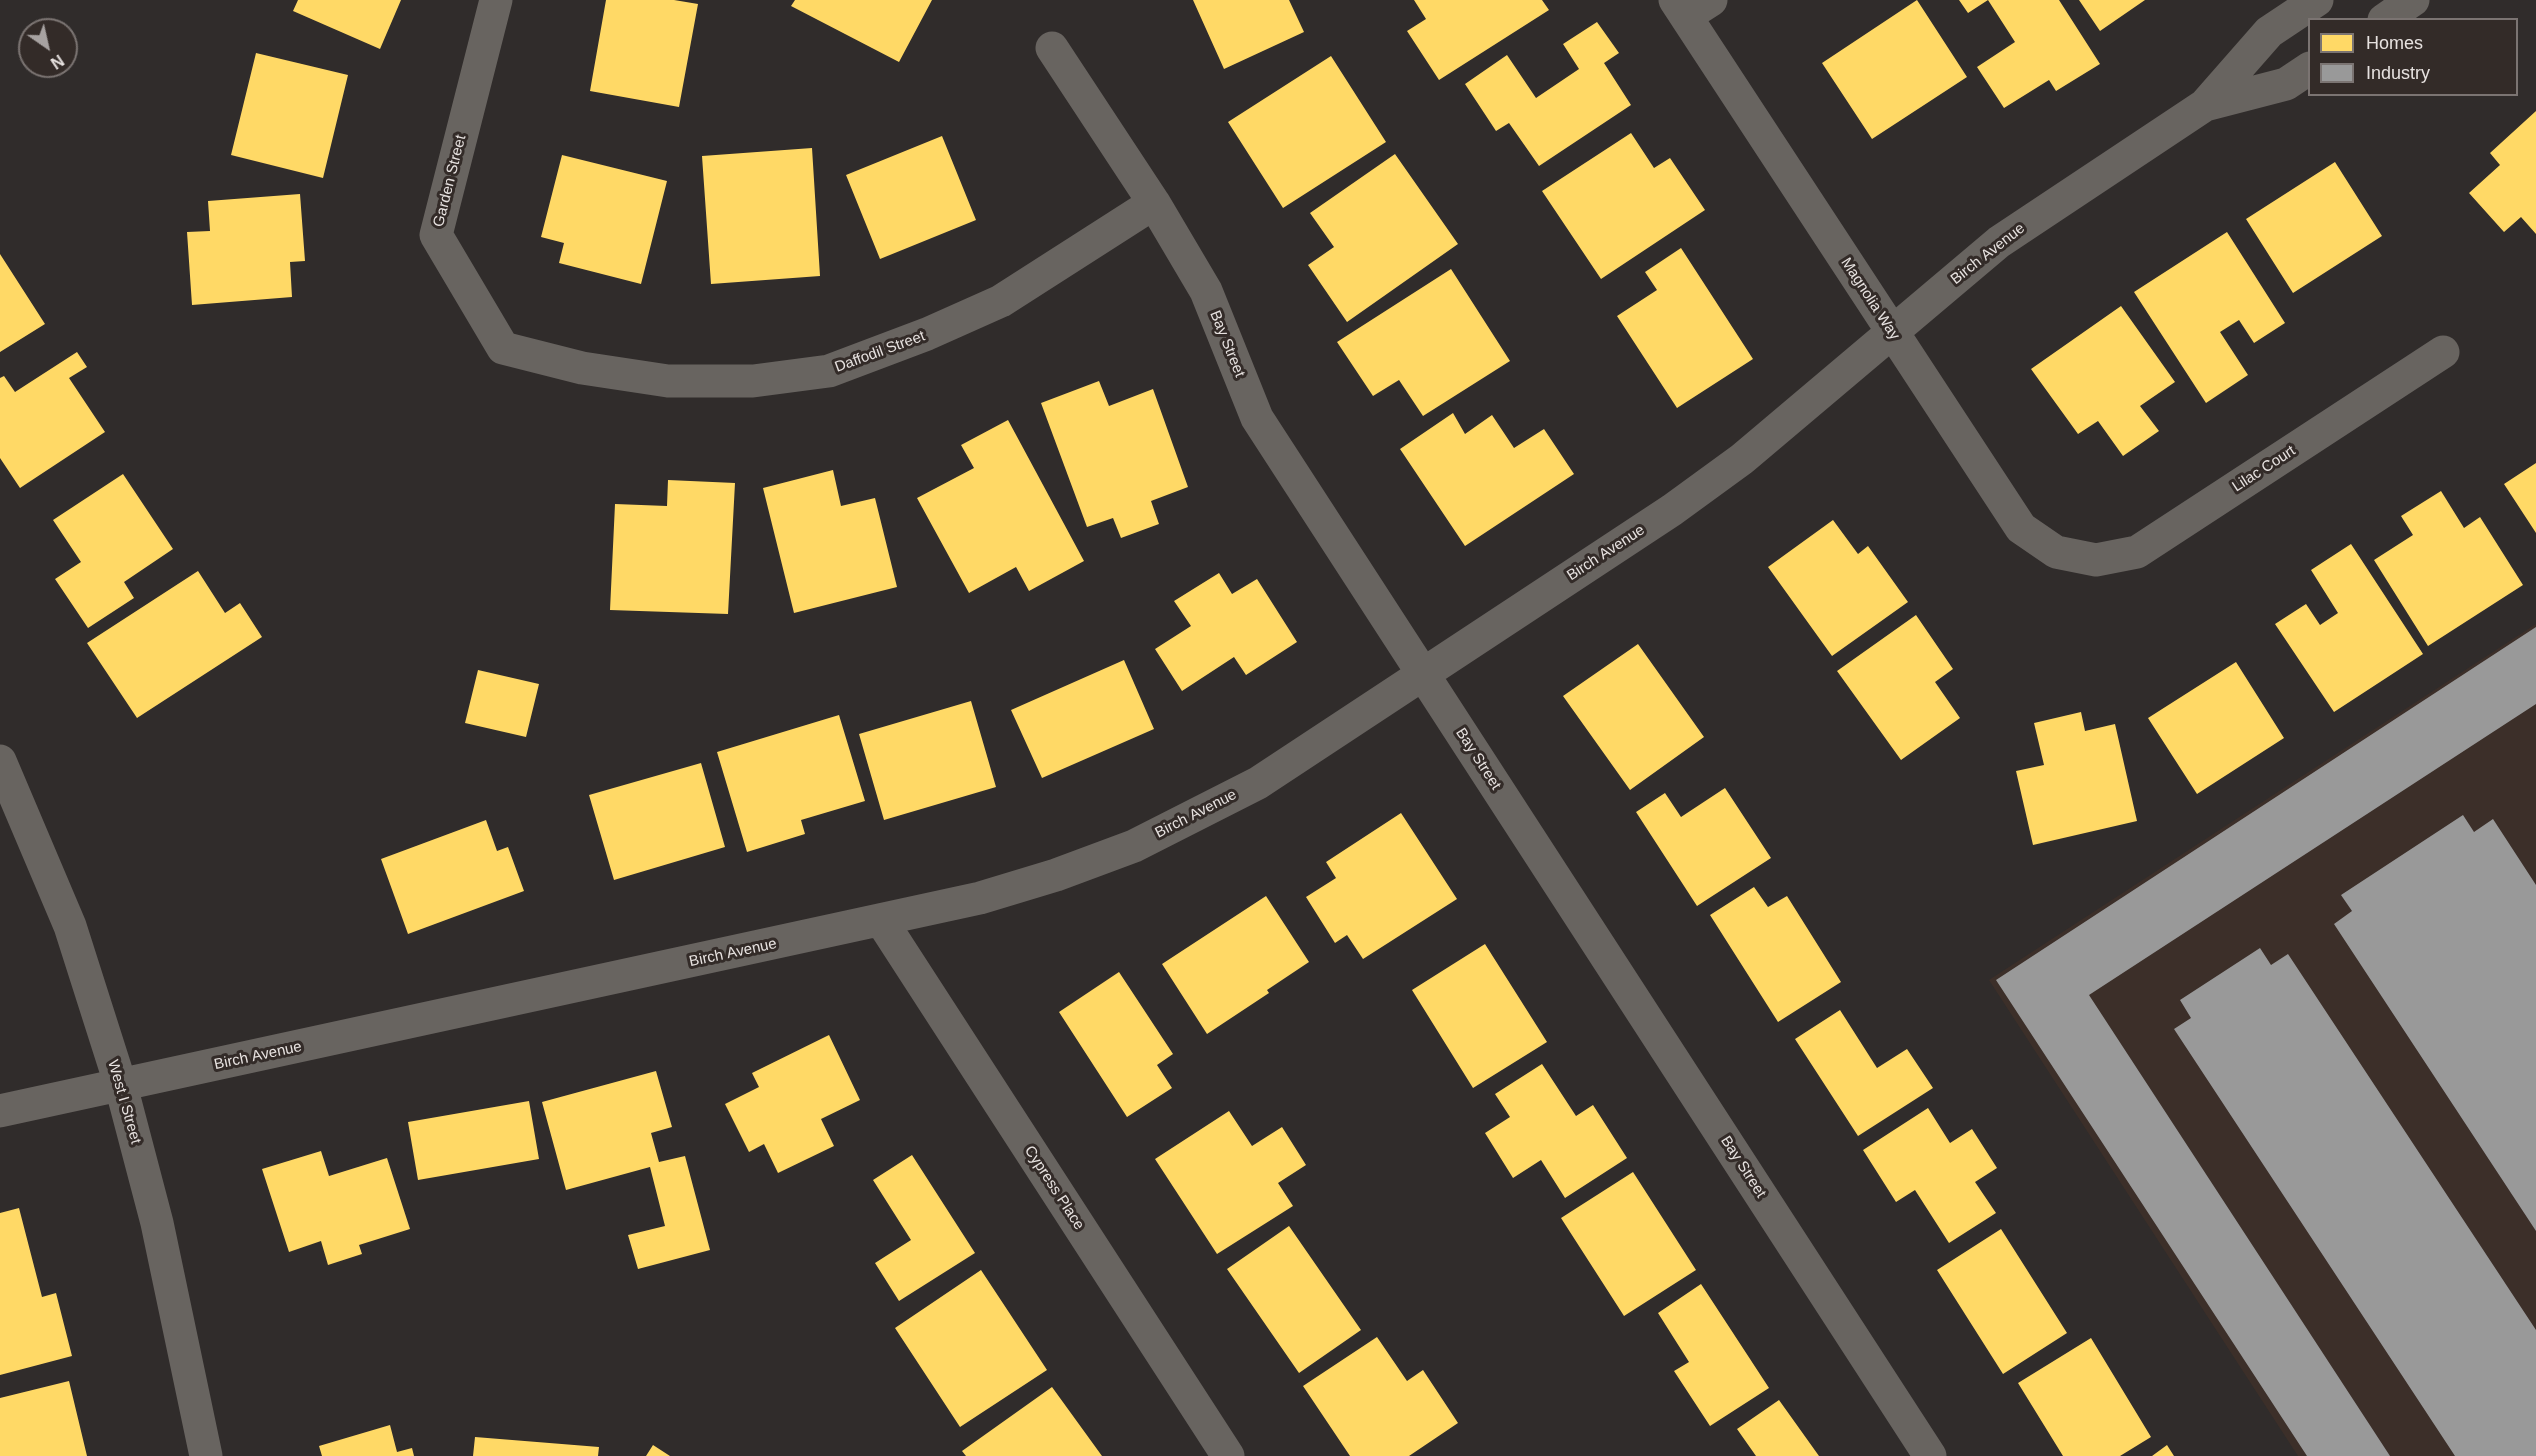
<!DOCTYPE html>
<style>
body{margin:0}
#map{position:relative;width:2536px;height:1456px;overflow:hidden;background:#302c2b;font-family:Arial,sans-serif}
canvas{display:block}
.legend{position:absolute;left:2308px;top:18px;width:210px;height:78px;box-sizing:border-box;background:#332b28;border:2px solid #7b7472;margin:0;padding:8px 10px;list-style:none;font-size:18px;color:#e7e2e0}
.legend li{display:flex;align-items:center;gap:12px;height:30px}
.legend b{width:30px;border:2px solid #7b7472}
.north{position:absolute;left:18px;top:18px;width:60px;height:60px;box-sizing:border-box;background:#332b28;border:2px solid #7b7472;border-radius:50%;rotate:146deg;font-size:16px;font-weight:700;line-height:24px;text-align:center;color:#e7e2e0}
.north::after{content:'';display:block;margin:auto;width:21px;height:27px;background:#a7a2a1;clip-path:polygon(50% 0,100% 100%,50% 72%,0 100%)}
</style>
<div id="map">
<canvas width="2536" height="1456"></canvas>
<ul class="legend">
<li><b style="height:16px;background:#ffd966"></b>Homes</li>
<li><b style="height:16px;background:#999"></b>Industry</li>
</ul>
<div class="north">N</div>
</div>
<script>
const ctx = document.querySelector('canvas').getContext('2d');
ctx.lineJoin = 'round';
function paint(path, color) { ctx.fillStyle = color; ctx.fill(path, 'evenodd'); }
function trace(path, color, width, dash) { ctx.strokeStyle = color; ctx.lineWidth = width; ctx.lineCap = dash ? 'butt' : 'round'; ctx.setLineDash(dash || []); ctx.stroke(path); }
function drawText(font, color, halo, rows, align = 'center') {
  ctx.font = font + ' Arial,sans-serif'; ctx.lineWidth = 6; ctx.setLineDash([]); ctx.textBaseline = 'middle'; ctx.strokeStyle = halo; ctx.fillStyle = color; for (const [text, x, y, turn = 0] of rows) {
    ctx.save(); ctx.translate(x, y); ctx.rotate((+turn || 0) * Math.PI / 180); ctx.textAlign = isNaN(turn) ? turn : align; if (halo) ctx.strokeText(text, 0, 0); ctx.fillText(text, 0, 0); ctx.restore();
  }
}
paint(new Path2D(`
 M 2536,624 L 2536,1456 L 2298,1456 L 1989,980 Z`), '#3c2f29');
paint(new Path2D(`
 M 298,0 L 401,0 L 380,49 L 293,11 Z
 M 606,0 L 674,0 L 698,4 L 679,107 L 590,91 Z
 M 795,0 L 932,0 L 899,62 L 791,6 Z
 M 1193,0 L 1289,0 L 1304,32 L 1224,69 Z
 M 1414,0 L 1542,0 L 1549,10 L 1439,80 L 1407,31 L 1426,19 Z
 M 1917,0 L 1967,77 L 1872,139 L 1822,63 Z
 M 1959,0 L 2059,0 L 2100,64 L 2056,91 L 2049,80 L 2004,108 L 1977,67 L 2015,42 L 1988,0 L 1968,13 Z
 M 2079,0 L 2145,0 L 2100,31 Z
 M 1597,22 L 1619,53 L 1604,63 L 1631,105 L 1539,166 L 1509,123 L 1496,131 L 1465,84 L 1507,55 L 1536,98 L 1579,69 L 1563,44 Z
 M 256,53 L 348,75 L 323,178 L 231,155 Z
 M 1331,56 L 1386,142 L 1283,208 L 1228,122 Z
 M 2536,111 L 2536,234 L 2521,217 L 2504,232 L 2469,193 L 2500,165 L 2490,153 Z
 M 1631,133 L 1654,168 L 1670,158 L 1705,210 L 1601,279 L 1542,191 Z
 M 942,136 L 976,220 L 880,259 L 846,175 Z
 M 812,148 L 820,276 L 711,284 L 702,156 Z
 M 1395,154 L 1458,244 L 1347,322 L 1308,265 L 1334,247 L 1310,213 Z
 M 562,155 L 667,181 L 641,284 L 559,263 L 564,243 L 541,237 Z
 M 2335,162 L 2382,236 L 2293,293 L 2246,219 Z
 M 300,194 L 305,261 L 290,262 L 292,297 L 192,305 L 187,232 L 210,231 L 208,201 Z
 M 2227,232 L 2285,323 L 2254,343 L 2239,320 L 2220,332 L 2248,375 L 2206,403 L 2134,292 Z
 M 1681,248 L 1753,359 L 1677,408 L 1617,316 L 1657,290 L 1645,272 Z
 M 0,254 L 45,324 L 0,352 Z
 M 1451,269 L 1510,361 L 1423,416 L 1399,380 L 1373,396 L 1337,342 Z
 M 2121,306 L 2175,382 L 2140,406 L 2159,431 L 2123,456 L 2098,421 L 2078,434 L 2031,369 Z
 M 77,352 L 87,367 L 69,378 L 105,432 L 20,488 L 0,458 L 0,378 L 4,376 L 15,392 Z
 M 1099,381 L 1109,406 L 1153,389 L 1188,487 L 1151,501 L 1159,524 L 1121,538 L 1113,518 L 1087,527 L 1041,403 Z
 M 1453,413 L 1465,434 L 1492,415 L 1514,448 L 1544,429 L 1574,474 L 1465,546 L 1400,449 Z
 M 1008,420 L 1084,561 L 1029,591 L 1016,567 L 969,593 L 917,498 L 974,468 L 961,445 Z
 M 2536,463 L 2536,533 L 2504,484 Z
 M 833,470 L 841,506 L 875,498 L 897,587 L 794,613 L 763,488 Z
 M 123,474 L 173,549 L 124,582 L 134,598 L 88,628 L 55,579 L 81,562 L 53,520 Z
 M 668,480 L 735,483 L 728,614 L 610,610 L 615,504 L 667,506 Z
 M 2441,491 L 2464,528 L 2480,517 L 2523,585 L 2428,646 L 2374,560 L 2413,535 L 2401,516 Z
 M 1833,520 L 1858,554 L 1868,546 L 1908,602 L 1832,656 L 1768,567 Z
 M 2351,544 L 2423,654 L 2334,712 L 2275,624 L 2306,604 L 2320,625 L 2338,613 L 2311,570 Z
 M 198,571 L 225,613 L 240,603 L 262,637 L 137,718 L 87,643 Z
 M 1219,573 L 1232,594 L 1257,579 L 1297,642 L 1246,675 L 1234,657 L 1182,691 L 1155,649 L 1191,626 L 1174,601 Z
 M 1916,615 L 1953,669 L 1935,682 L 1960,718 L 1901,760 L 1837,671 Z
 M 1638,644 L 1704,737 L 1630,790 L 1563,696 Z
 M 1124,660 L 1154,729 L 1042,778 L 1011,710 Z
 M 2236,662 L 2284,738 L 2197,794 L 2148,718 Z
 M 478,670 L 539,684 L 526,737 L 465,723 Z
 M 971,701 L 996,787 L 884,820 L 859,734 Z
 M 2081,712 L 2085,731 L 2115,724 L 2137,821 L 2033,845 L 2016,771 L 2044,765 L 2034,723 Z
 M 839,715 L 865,801 L 801,820 L 805,834 L 747,852 L 717,752 Z
 M 701,763 L 725,847 L 614,880 L 589,795 Z
 M 1725,788 L 1771,858 L 1697,906 L 1636,812 L 1665,793 L 1681,817 Z
 M 1401,813 L 1457,899 L 1363,959 L 1347,935 L 1335,943 L 1306,897 L 1336,878 L 1326,862 Z
 M 486,820 L 497,851 L 508,847 L 524,891 L 408,934 L 381,859 Z
 M 1754,887 L 1768,907 L 1787,896 L 1841,982 L 1778,1022 L 1710,915 Z
 M 1266,896 L 1309,962 L 1267,990 L 1269,993 L 1207,1034 L 1162,964 Z
 M 1485,944 L 1547,1042 L 1473,1088 L 1412,990 Z
 M 1119,972 L 1173,1054 L 1157,1065 L 1172,1088 L 1127,1117 L 1059,1012 Z
 M 1840,1010 L 1877,1068 L 1907,1049 L 1933,1088 L 1858,1136 L 1795,1039 Z
 M 829,1035 L 860,1100 L 821,1119 L 834,1146 L 778,1173 L 764,1144 L 749,1152 L 725,1104 L 759,1087 L 752,1073 Z
 M 1542,1064 L 1576,1116 L 1593,1105 L 1627,1158 L 1565,1198 L 1541,1160 L 1513,1178 L 1485,1133 L 1510,1117 L 1495,1094 Z
 M 656,1071 L 672,1127 L 651,1133 L 659,1162 L 685,1156 L 710,1250 L 638,1269 L 628,1235 L 665,1226 L 650,1167 L 566,1190 L 542,1102 Z
 M 529,1101 L 539,1159 L 418,1180 L 408,1122 Z
 M 1928,1108 L 1950,1143 L 1972,1129 L 1997,1168 L 1975,1182 L 1996,1213 L 1949,1243 L 1915,1190 L 1896,1202 L 1863,1150 Z
 M 1229,1111 L 1252,1146 L 1282,1127 L 1306,1165 L 1278,1183 L 1293,1206 L 1217,1254 L 1155,1159 Z
 M 321,1151 L 329,1176 L 387,1158 L 410,1229 L 359,1245 L 362,1254 L 328,1265 L 321,1241 L 289,1252 L 262,1169 Z
 M 912,1155 L 975,1253 L 899,1301 L 875,1263 L 911,1240 L 873,1180 Z
 M 1633,1172 L 1696,1270 L 1624,1316 L 1561,1218 Z
 M 19,1208 L 42,1297 L 56,1293 L 72,1356 L 0,1375 L 0,1213 Z
 M 1289,1226 L 1361,1330 L 1299,1373 L 1227,1269 Z
 M 2001,1229 L 2067,1333 L 2003,1374 L 1937,1270 Z
 M 981,1270 L 1047,1370 L 960,1427 L 895,1328 Z
 M 1701,1284 L 1769,1388 L 1710,1426 L 1674,1371 L 1689,1362 L 1658,1313 Z
 M 1377,1337 L 1407,1381 L 1423,1370 L 1458,1423 L 1409,1456 L 1350,1456 L 1303,1386 Z
 M 2091,1338 L 2151,1437 L 2120,1456 L 2063,1456 L 2018,1383 Z
 M 69,1381 L 87,1456 L 0,1456 L 0,1398 Z
 M 1052,1387 L 1102,1456 L 966,1456 L 962,1451 Z
 M 1779,1400 L 1819,1456 L 1756,1456 L 1737,1429 Z
 M 390,1425 L 397,1452 L 412,1448 L 414,1456 L 322,1456 L 319,1446 Z
 M 475,1437 L 599,1447 L 598,1456 L 473,1456 Z
 M 653,1445 L 670,1456 L 646,1456 Z
 M 2167,1445 L 2174,1456 L 2152,1456 Z`), '#ffd966');
paint(new Path2D(`
 M 2536,627 L 2536,704 L 2089,995 L 2390,1456 L 2307,1456 L 1996,980 Z
 M 2463,815 L 2474,832 L 2493,819 L 2536,885 L 2536,1231 L 2334,924 L 2352,911 L 2341,895 Z
 M 2260,948 L 2271,965 L 2288,954 L 2536,1330 L 2536,1456 L 2455,1456 L 2174,1029 L 2191,1018 L 2180,1000 Z`), '#999');
trace(new Path2D(`
 M 496,0 L 436,235 L 503,348 L 582,368 L 668,381 L 753,381 L 829,371 L 927,334 L 1001,301 L 1154,203
 M 1675,0 L 2021,528 L 2056,552 L 2096,560 L 2137,552 L 2443,352
 M 1686,16 L 1711,0
 M 2384,20 L 2413,0
 M 1052,48 L 1154,203 L 1206,291 L 1257,418 L 1930,1456
 M 2205,105 L 2286,84 L 2310,68
 M 0,761 L 70,926 L 121,1086 L 157,1223 L 206,1456
 M 881,920 L 1228,1456
 M 0,1111 L 980,898 L 1056,875 L 1134,846 L 1258,783 L 1672,510 L 1742,459 L 1999,242 L 2205,105 L 2269,32 L 2317,0`), '#686460', 33);
drawText('15px', '#e7e2e0', '#332b28', [
 ["Garden Street",450,181,-76],
 ["Birch Avenue",1988,254,-38],
 ["Magnolia Way",1870,299,57],
 ["Bay Street",1227,344,68],
 ["Daffodil Street",880,352,-20],
 ["Lilac Court",2264,469,-33],
 ["Birch Avenue",1606,553,-33],
 ["Bay Street",1478,759,57],
 ["Birch Avenue",1196,814,-27],
 ["Birch Avenue",733,953,-12],
 ["Birch Avenue",258,1056,-12],
 ["West I Street",124,1102,74],
 ["Bay Street",1743,1167,57],
 ["Cypress Place",1054,1188,57]
]);
</script>
